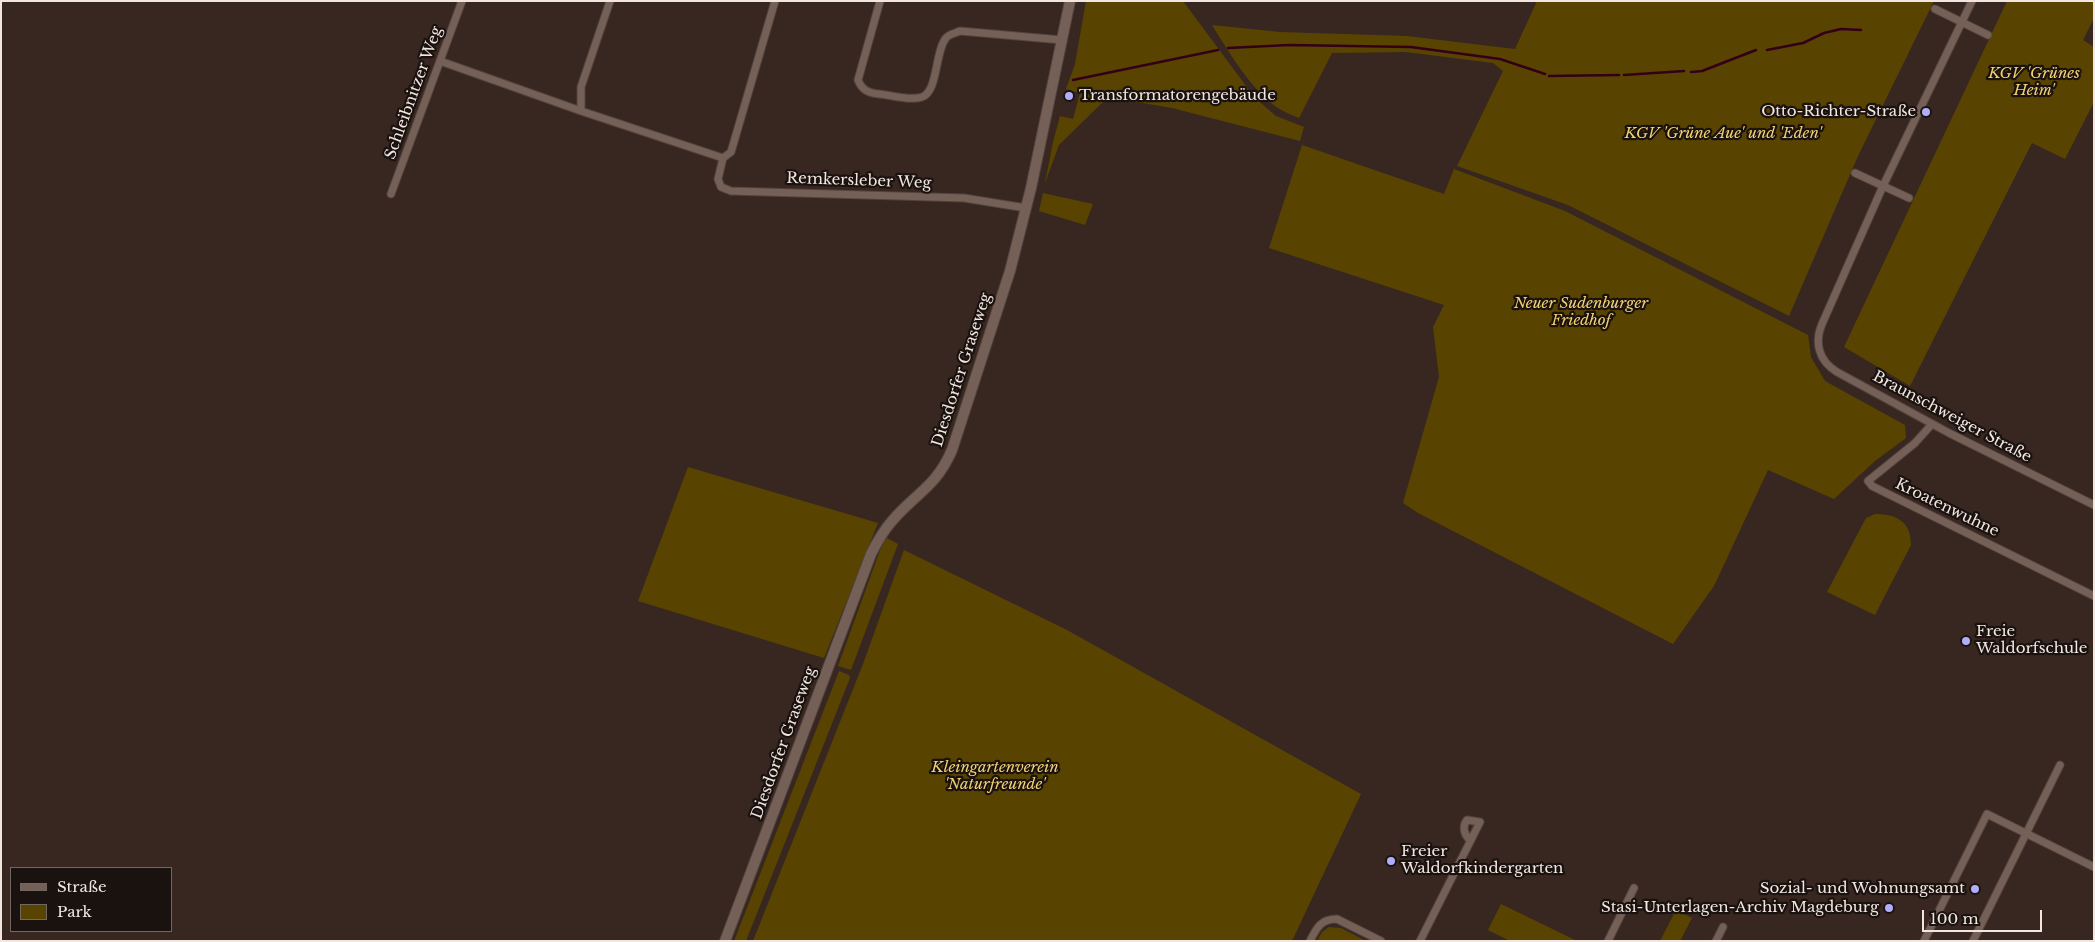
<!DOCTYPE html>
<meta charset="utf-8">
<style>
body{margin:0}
#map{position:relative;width:2095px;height:942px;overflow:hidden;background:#382720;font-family:"Libre Baskerville",serif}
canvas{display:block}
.frame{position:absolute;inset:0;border:2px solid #f2e6e1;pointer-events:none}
.legend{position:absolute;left:10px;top:867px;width:162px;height:65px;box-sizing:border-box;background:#1a120f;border:1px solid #706763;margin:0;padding:6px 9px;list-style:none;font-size:15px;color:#f2e6e1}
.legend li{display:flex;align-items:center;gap:10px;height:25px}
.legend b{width:25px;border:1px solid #706763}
.scale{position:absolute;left:1922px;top:910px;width:120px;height:22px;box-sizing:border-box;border:2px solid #f2e6e1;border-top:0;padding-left:6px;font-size:15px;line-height:18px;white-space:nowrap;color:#f2e6e1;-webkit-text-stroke:4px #1a120f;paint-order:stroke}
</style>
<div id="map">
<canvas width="2095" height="942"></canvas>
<div class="frame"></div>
<ul class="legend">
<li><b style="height:6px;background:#756058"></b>Straße</li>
<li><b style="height:14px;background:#584400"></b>Park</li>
</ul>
<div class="scale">100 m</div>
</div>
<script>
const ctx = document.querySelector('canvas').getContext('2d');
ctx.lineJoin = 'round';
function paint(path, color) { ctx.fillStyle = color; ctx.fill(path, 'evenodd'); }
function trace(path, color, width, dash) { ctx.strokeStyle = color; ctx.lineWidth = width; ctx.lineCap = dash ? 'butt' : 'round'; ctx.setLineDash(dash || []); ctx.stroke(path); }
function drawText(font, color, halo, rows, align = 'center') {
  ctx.font = font + ' "Libre Baskerville",serif'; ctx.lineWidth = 4.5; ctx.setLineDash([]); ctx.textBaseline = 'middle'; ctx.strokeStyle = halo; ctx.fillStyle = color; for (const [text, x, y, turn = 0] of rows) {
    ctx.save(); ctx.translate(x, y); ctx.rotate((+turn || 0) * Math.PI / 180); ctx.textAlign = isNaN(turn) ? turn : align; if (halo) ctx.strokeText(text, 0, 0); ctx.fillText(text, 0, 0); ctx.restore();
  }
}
paint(new Path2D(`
 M 1086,1 L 1183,1 L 1255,98 L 1276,116 L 1304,127 L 1300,141 L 1172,108 L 1108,97 L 1059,145 L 1045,183 L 1053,142 L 1060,116 L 1073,119 L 1080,93 L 1066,89 L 1075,64 Z
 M 1537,1 L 1934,1 L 1858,156 L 1789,316 L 1568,205 L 1457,166 L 1503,71 L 1493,63 L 1406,52 L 1332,53 L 1299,118 C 1292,115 1284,112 1278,108 C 1251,90 1229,52 1212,25 L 1280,32 L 1407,36 L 1515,49 Z
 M 2007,1 L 2094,1 L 2094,18 L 2083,40 L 2094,47 L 2094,102 L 2065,159 L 2032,143 L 1910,386 L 1844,347 Z
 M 1302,145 L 1444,194 L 1454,169 L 1565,211 L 1808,335 L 1811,357 L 1825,381 L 1905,425 L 1906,438 L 1875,461 L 1834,499 L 1768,470 L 1714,586 L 1673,644 L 1418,513 L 1403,503 L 1439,377 L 1433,327 L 1444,305 L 1269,248 Z
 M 1043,193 L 1093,204 L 1085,225 L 1039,211 Z
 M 688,467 L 878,523 L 824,658 L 638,601 Z
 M 1875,514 C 1897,514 1911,522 1911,545 L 1875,615 L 1827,592 L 1866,518 Z
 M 887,538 L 898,544 L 851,670 L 838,666 L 883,542 Z
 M 904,550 L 1067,630 L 1361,794 L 1292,941 L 753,941 L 863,664 Z
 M 839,671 L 849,675 L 850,678 L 746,941 L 734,941 Z
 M 1501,904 L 1577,941 L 1510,941 L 1488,930 Z
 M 1676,910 L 1692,918 L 1680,941 L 1660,941 Z
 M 1329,927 L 1341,928 L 1366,941 L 1317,941 L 1322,932 Z`), '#584400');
trace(new Path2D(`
 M 1228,48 L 1289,45 L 1411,47 L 1500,59 L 1545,74
 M 1767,50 L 1803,43 L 1824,33 L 1841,29 L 1861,30
 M 1691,72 L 1702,71 L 1756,50
 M 1624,75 L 1684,71
 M 1549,76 L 1619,75
 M 1073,80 L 1218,50`), '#330018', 2.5);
const street = new Path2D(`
 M 880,1 L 858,80 C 862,90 868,93 879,94 C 891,95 910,101 922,97 C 938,92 935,51 946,38 C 949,34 956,33 960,31 L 1062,40
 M 1972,1 L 1883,186 L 1822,324 C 1814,343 1819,361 1837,372 L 1949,433 L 2094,505
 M 1935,9 L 1988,35
 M 440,61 L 581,111 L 723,158
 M 581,111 L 581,87 L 610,1
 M 723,158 L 718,179 L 721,187 L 731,191 L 964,198 L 1026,208
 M 723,158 L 731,152 L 775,1
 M 1855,173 L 1909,198
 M 391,194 L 462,1
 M 1932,424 L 1915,443 L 1868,481 L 1872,486 L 2094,596
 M 1310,941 C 1317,927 1321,919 1337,919 L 1381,941
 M 1420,941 L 1480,822 L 1467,820 C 1462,826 1464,835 1470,840
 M 1608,941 L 1634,888
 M 1716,941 L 1723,927
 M 1924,941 L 1987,814 L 2094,867
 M 1973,941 L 2060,765`);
const secondary = new Path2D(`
 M 725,941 L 871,554 C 877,542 883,531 892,521 C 916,493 936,487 952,450 L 1010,271 L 1031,188 L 1070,1`);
trace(street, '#52433d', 9);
trace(secondary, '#52433d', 12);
trace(street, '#756058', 7);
trace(secondary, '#756058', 10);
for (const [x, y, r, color] of [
 [1069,96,5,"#b0aefa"],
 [1926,112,5,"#b0aefa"],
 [1966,641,5,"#b0aefa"],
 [1391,861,5,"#b0aefa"],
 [1975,889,5,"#b0aefa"],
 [1889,908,5,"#b0aefa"]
]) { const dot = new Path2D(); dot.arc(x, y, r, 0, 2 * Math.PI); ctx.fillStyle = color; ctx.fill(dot); trace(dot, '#1a120f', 2); }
drawText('italic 15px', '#f3d172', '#1a120f', [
 ["KGV 'Grünes",2034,74],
 ["Heim'",2034,91],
 ["KGV 'Grüne Aue' und 'Eden'",1723,134],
 ["Neuer Sudenburger",1581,304],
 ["Friedhof",1581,321],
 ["Kleingartenverein",995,768],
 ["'Naturfreunde'",995,785]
]);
drawText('15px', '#f2e6e1', '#1a120f', [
 ["Schleibnitzer Weg",414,93,-70],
 ["Remkersleber Weg",859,181,2],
 ["Diesdorfer Graseweg",962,370,-72],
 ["Braunschweiger Straße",1952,417,28],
 ["Kroatenwuhne",1947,508,26],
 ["Diesdorfer Graseweg",784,743,-70]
]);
drawText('15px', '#f2e6e1', '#1a120f', [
 ["Transformatorengebäude",1079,96],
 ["Otto-Richter-Straße",1916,112,"right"],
 ["Freie",1976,632],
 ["Waldorfschule",1976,649],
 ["Freier",1401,852],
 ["Waldorfkindergarten",1401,869],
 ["Sozial- und Wohnungsamt",1965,889,"right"],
 ["Stasi-Unterlagen-Archiv Magdeburg",1879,908,"right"]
], 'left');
</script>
